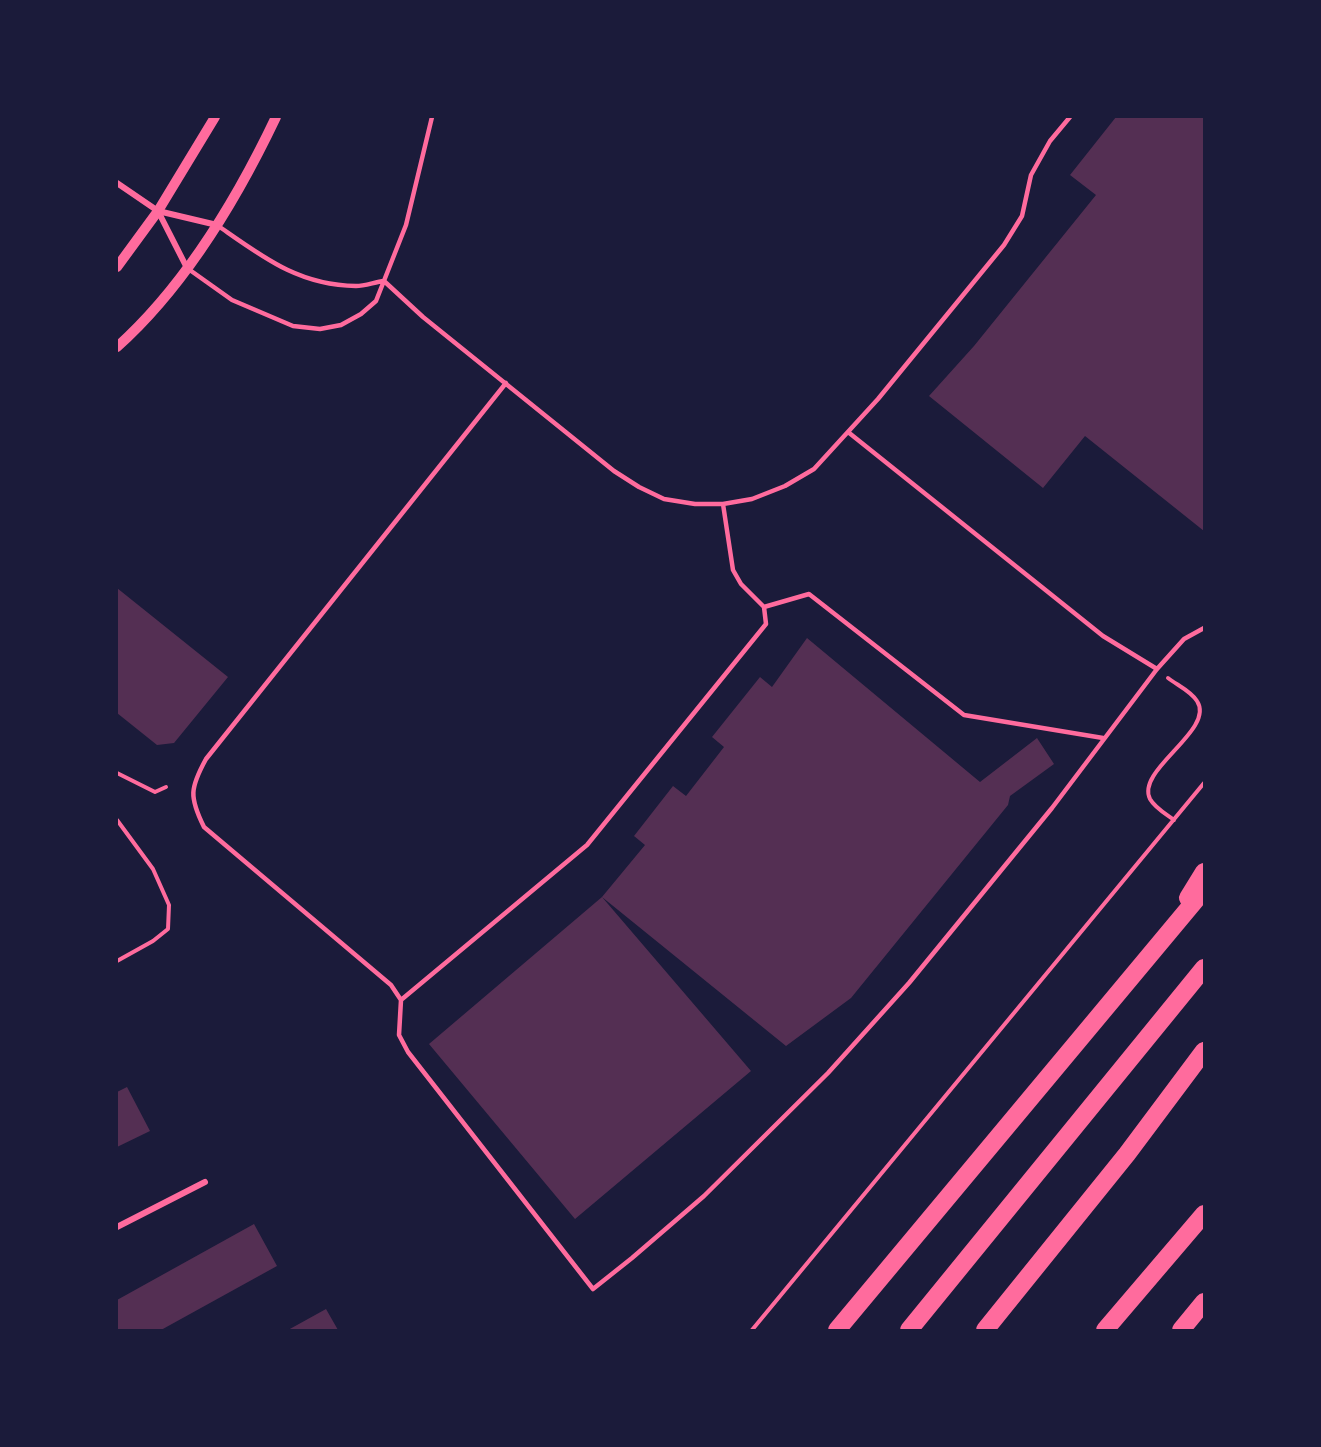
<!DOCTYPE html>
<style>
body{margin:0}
#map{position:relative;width:1321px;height:1447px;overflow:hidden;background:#1b1b3a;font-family:"Libre Baskerville",serif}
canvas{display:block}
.frame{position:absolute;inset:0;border:118px solid #1b1b3a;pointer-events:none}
</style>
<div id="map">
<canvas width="1321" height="1447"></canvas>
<div class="frame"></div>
</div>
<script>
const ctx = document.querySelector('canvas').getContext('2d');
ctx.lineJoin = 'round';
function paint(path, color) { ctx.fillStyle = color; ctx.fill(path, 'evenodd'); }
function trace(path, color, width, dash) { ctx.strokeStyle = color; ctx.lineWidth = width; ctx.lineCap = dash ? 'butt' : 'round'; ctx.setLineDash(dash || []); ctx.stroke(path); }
paint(new Path2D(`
 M 1116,117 L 1204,117 L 1204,531 L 1085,436 L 1043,488 L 929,396 L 974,346 L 1096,195 L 1070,175 Z
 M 117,588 L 228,677 L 174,743 L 157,745 L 117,713 Z
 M 807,638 L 980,782 L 1037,738 L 1054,764 L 1010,796 L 1008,805 L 851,998 L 786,1046 L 602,897 L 645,845 L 634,836 L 673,786 L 686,796 L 724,747 L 712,737 L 760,677 L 772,687 Z
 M 602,897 L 751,1071 L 575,1219 L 429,1044 Z
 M 127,1087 L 150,1131 L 117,1147 L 117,1092 Z
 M 254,1224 L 277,1266 L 161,1330 L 117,1330 L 117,1300 Z
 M 326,1309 L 338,1330 L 288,1330 Z`), '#542f53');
trace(new Path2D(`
 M 1168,678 C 1177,685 1191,691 1197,701 C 1216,730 1135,770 1150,799 C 1155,808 1166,814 1174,820
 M 117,773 L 155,792 L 166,787
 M 117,820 L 153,869 L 169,905 L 168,929 L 153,941 L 117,961
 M 752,1330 L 1204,783`), '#ff6b9d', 4);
trace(new Path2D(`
 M 217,225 C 263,257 298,285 356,286 C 365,286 375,282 384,281
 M 187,268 L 232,300 L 293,326 L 320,329 L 341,325 L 361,314 L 376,301 L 406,225 L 432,117
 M 384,281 L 423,317 L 614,471 L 639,487 L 664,499 L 695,504 L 723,504 L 752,499 L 785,486 L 814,469 L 878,399 L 1004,245 L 1022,216 L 1031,175 L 1050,141 L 1070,117
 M 506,383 L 206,759 C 190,788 189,797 204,827 L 391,985 L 401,1000 L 399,1035 L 408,1052 L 593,1289 L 632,1258 L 704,1196 L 828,1073 L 909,983 L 1052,808 L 1157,669 L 1184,639 L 1204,628
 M 848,432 L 1103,636 L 1157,669
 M 764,607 L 809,594 L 964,715 L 1103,738
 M 401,1000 L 587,845 L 766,624 L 764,607 L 741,584 L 733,570 L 723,504`), '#ff6b9d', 4.5);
trace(new Path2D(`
 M 117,183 L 158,211 L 217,225
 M 158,211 L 187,268
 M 117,1227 L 205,1182`), '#ff6b9d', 6);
trace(new Path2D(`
 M 117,267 L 158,211 L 215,117
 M 117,347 C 185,286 237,199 276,117`), '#ff6b9d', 10);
trace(new Path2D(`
 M 1188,898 L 1204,872
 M 837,1330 L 1204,890
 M 909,1330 L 1204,968
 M 985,1330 L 1127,1154 L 1204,1051
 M 1105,1330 L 1204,1214
 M 1181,1330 L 1204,1302`), '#ff6b9d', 18);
</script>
